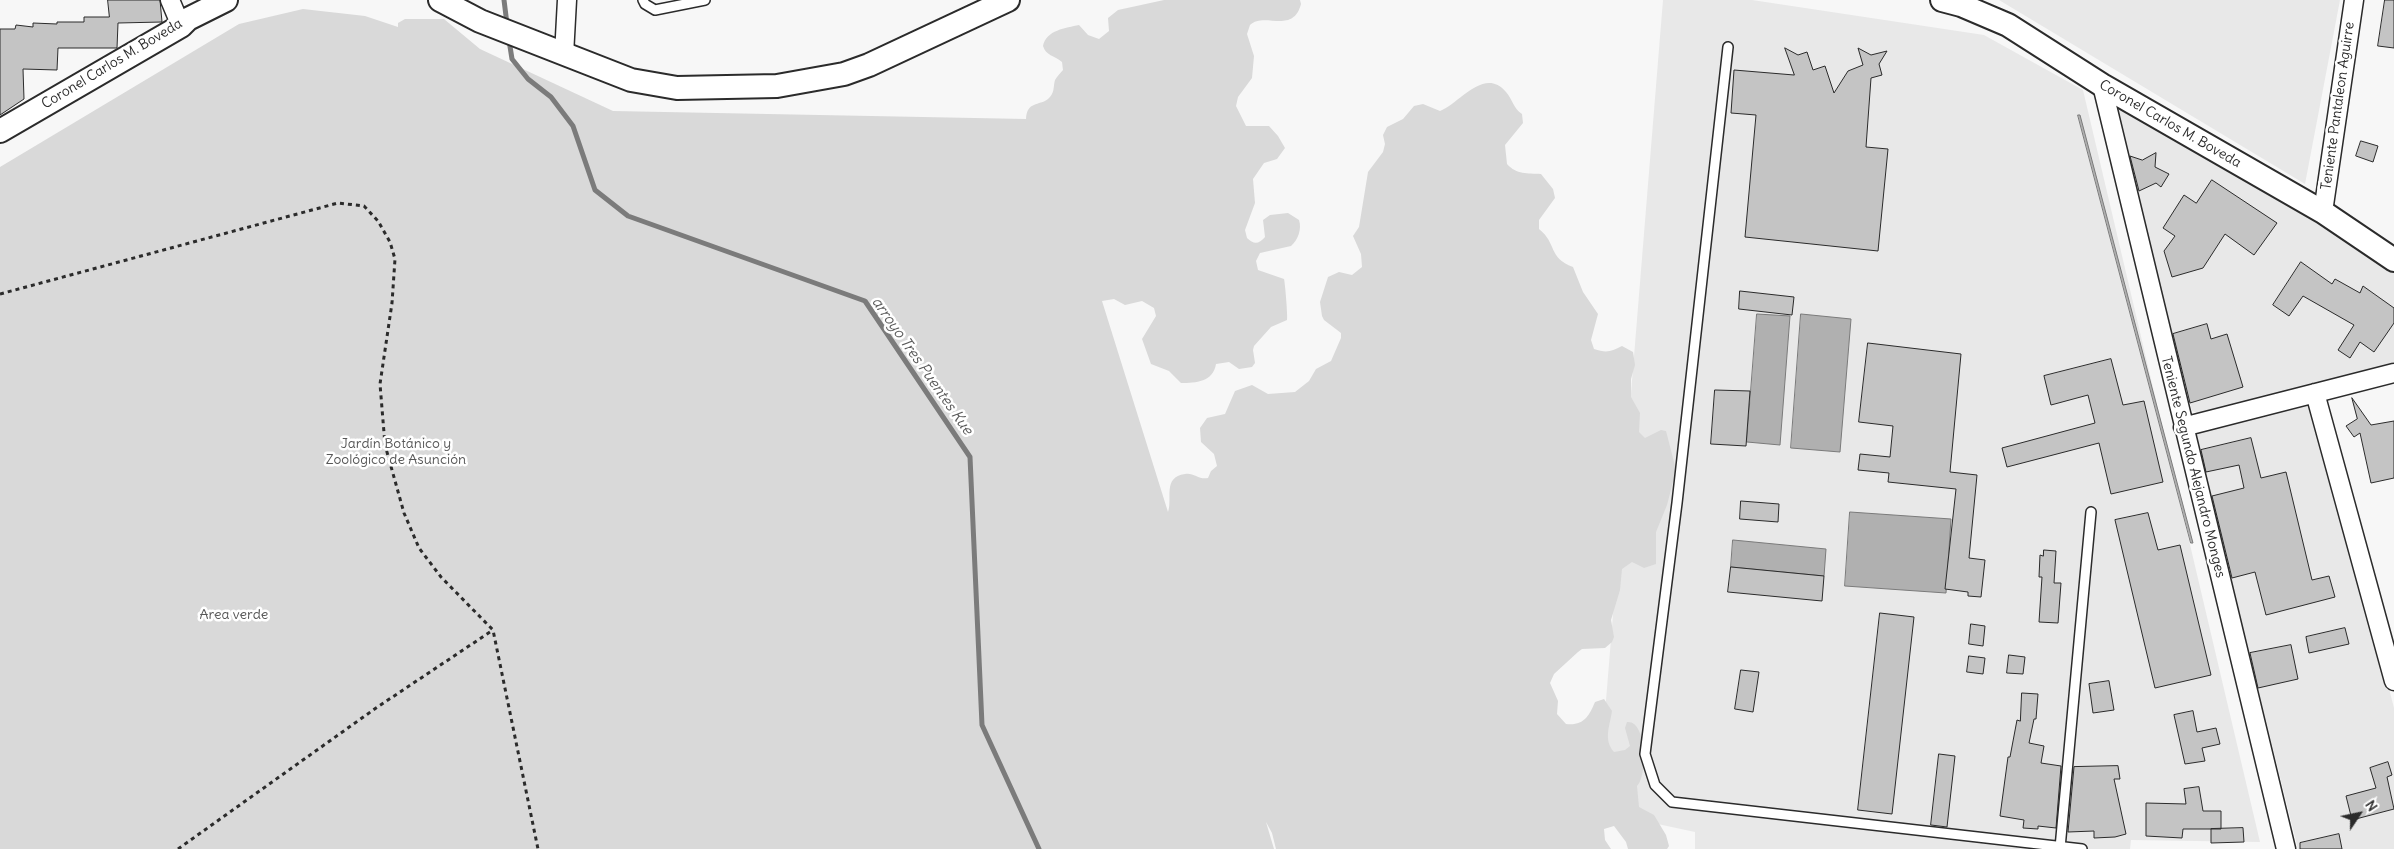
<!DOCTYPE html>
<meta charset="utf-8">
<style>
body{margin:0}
#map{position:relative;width:2394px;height:849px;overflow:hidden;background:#f7f7f7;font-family:Delius,sans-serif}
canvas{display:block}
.north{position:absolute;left:2334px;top:789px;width:50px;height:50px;-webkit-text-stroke:4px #fff;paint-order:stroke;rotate:56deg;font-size:14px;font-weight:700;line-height:20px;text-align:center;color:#2b2b2b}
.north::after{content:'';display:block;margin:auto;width:18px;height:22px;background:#2b2b2b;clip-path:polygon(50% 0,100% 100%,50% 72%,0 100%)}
</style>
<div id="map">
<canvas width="2394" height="849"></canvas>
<div class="north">N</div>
</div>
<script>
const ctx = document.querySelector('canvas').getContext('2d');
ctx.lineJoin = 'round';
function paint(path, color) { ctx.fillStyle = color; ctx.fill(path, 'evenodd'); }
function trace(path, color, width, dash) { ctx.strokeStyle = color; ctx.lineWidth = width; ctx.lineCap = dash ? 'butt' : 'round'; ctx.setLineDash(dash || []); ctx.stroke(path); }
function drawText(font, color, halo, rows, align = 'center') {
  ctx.font = font + ' Delius,sans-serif'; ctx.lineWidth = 5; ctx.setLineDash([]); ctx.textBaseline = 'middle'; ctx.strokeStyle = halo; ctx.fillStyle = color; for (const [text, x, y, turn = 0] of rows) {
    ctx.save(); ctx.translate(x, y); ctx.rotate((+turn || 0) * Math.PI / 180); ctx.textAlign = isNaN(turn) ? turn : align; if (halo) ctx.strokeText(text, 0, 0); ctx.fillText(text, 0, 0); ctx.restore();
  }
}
paint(new Path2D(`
 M 1663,0 L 1752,0 L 1984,35 L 2083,90 L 2260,842 L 2131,840 L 2130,849 L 1695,849 L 1695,832 L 1597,811 Z
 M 1999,0 L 2340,0 L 2305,184 Z
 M 2124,108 L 2321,224 L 2394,270 L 2394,362 L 2200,414 L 2192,411 L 2116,119 L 2118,111 Z
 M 2310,402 L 2316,406 L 2394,708 L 2394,849 L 2298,849 L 2196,440 L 2196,435 L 2202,432 Z`), '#e8e8e8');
paint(new Path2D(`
 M 1164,0 L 1300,0 L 1301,4 C 1293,35 1264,11 1250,25 L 1247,34 L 1254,56 L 1252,78 L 1238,97 L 1236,106 L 1246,126 L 1269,126 L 1278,136 L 1285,148 L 1277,159 L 1264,163 L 1253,179 L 1255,203 L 1245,230 L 1247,238 C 1254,245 1259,244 1265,237 L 1263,220 L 1270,215 L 1288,213 L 1299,220 C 1302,229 1298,240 1291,246 L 1260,253 L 1256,261 L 1258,270 L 1284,279 C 1285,282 1288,317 1287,320 L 1271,327 L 1254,346 L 1253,350 L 1255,363 L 1252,367 L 1239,369 L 1229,362 L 1216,364 C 1213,382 1196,383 1181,383 L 1169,371 L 1151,364 L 1142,339 L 1156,316 L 1154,308 L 1142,301 L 1125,305 L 1114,299 L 1102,301 L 1168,512 C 1173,499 1162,477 1185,474 C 1193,472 1199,480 1208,478 L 1211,471 L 1217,466 L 1214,454 L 1201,442 L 1200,428 L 1207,418 L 1225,414 L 1235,391 L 1252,385 L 1268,394 L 1295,392 L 1309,381 L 1316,369 L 1331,361 L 1341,338 L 1341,333 L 1324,320 L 1322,316 L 1320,302 L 1328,277 L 1339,272 L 1352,275 L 1362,267 L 1361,254 L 1353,236 L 1359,227 L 1368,172 L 1383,152 L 1385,144 L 1383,135 L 1387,127 L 1403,119 L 1414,106 L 1423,104 L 1440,111 C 1459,104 1484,66 1506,92 C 1513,100 1513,108 1522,114 L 1523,123 L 1505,145 L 1507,164 C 1517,175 1527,173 1541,174 L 1553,189 L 1555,198 L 1539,220 L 1539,229 C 1557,243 1548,258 1573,267 L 1583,292 L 1598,314 L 1591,340 L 1594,349 C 1606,353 1611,352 1622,346 L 1633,352 L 1635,365 L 1631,379 L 1631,397 L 1640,413 L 1639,432 L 1645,438 L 1661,430 L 1666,431 L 1676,470 L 1667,505 L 1656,532 L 1656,564 L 1644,568 L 1632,562 L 1622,569 L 1620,590 L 1611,620 L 1614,637 L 1612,642 L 1605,648 L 1582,649 L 1578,652 L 1554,674 L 1550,683 L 1558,701 L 1557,714 L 1566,724 C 1584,726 1589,716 1595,702 L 1604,699 L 1612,711 C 1610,725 1603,740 1614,752 L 1625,750 L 1630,746 L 1625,728 L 1627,722 C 1647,720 1648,776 1637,786 L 1639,807 L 1654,815 L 1666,835 L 1669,846 L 1667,849 L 1628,849 L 1626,842 L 1614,826 L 1604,829 L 1605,840 L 1611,849 L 1276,849 L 1272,833 L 1266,822 L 1274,849 L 0,849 L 0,167 L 239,24 L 303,9 L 365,16 L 398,27 L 398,23 L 405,19 L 444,19 L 480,49 L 613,111 L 1026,119 C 1027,101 1039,106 1048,99 C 1055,93 1053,87 1055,80 C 1057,77 1060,73 1063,70 L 1062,62 C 1054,55 1046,56 1043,46 C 1046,30 1066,28 1079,25 L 1088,35 L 1099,39 L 1109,31 L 1108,18 L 1118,10 Z`), '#d9d9d9');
const water = new Path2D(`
 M 2078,115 L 2080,115 L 2193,543 L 2191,543 Z
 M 1757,314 L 1790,316 L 1780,445 L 1747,442 Z
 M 1801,314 L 1851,319 L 1840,452 L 1791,448 Z
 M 1850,512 L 1951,519 L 1946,593 L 1845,586 Z
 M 1733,540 L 1826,549 L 1824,576 L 1731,567 Z`);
paint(water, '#b0b0b0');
trace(water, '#7b7b7b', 1);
trace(new Path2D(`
 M 504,0 L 507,24
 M 509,40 L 512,59 L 528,79 L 551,97 L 573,126 L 595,190 L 628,216 L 865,301 L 970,457 L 982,725 L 1039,849`), '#7b7b7b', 5);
const building = new Path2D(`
 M 108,0 L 160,0 L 162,22 L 118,23 L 117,48 L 58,48 L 57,70 L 23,69 L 24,99 L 0,115 L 0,29 L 15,29 L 16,25 L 33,27 L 33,23 L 57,24 L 57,22 L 84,22 L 84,17 L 109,17 Z
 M 2385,0 L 2394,0 L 2394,48 L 2378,46 Z
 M 1785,48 L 1798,55 L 1807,52 L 1813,70 L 1825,66 L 1834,93 L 1848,71 L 1863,65 L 1858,48 L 1871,55 L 1887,51 L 1879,64 L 1882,75 L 1871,78 L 1866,147 L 1888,149 L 1878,251 L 1745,237 L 1756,115 L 1731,113 L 1734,70 L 1794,75 Z
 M 2361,141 L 2378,146 L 2373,162 L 2356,156 Z
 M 2156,153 L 2155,167 L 2169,174 L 2161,187 L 2156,183 L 2139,191 L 2130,156 L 2142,160 Z
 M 2212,180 L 2277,223 L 2254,255 L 2225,234 L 2203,268 L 2172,277 L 2164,251 L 2175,236 L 2163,228 L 2184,195 L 2196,203 Z
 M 2301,262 L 2332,284 L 2335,279 L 2360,293 L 2363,286 L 2394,308 L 2394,323 L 2374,352 L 2360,342 L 2350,358 L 2338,350 L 2354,325 L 2303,296 L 2289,316 L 2273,305 Z
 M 1740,291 L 1794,297 L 1792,315 L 1739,309 Z
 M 2207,324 L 2211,339 L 2227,334 L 2243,387 L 2190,403 L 2173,334 Z
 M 1868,343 L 1961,354 L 1950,472 L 1977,475 L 1969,558 L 1985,560 L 1981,597 L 1968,596 L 1968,592 L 1945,589 L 1956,489 L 1888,482 L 1889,473 L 1858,470 L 1860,454 L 1890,457 L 1893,426 L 1859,422 Z
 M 2111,359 L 2123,405 L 2144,401 L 2163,482 L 2111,494 L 2099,443 L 2007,467 L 2002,448 L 2095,423 L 2088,395 L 2051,405 L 2044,376 Z
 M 1715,390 L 1750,391 L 1746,446 L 1711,444 Z
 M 2352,398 L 2371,425 L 2394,421 L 2394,478 L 2371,483 L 2360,433 L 2354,437 L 2346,426 L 2357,419 Z
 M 2251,438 L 2261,478 L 2286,472 L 2312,580 L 2329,576 L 2335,597 L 2266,615 L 2255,572 L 2232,578 L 2212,496 L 2244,488 L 2239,465 L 2206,472 L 2201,450 Z
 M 1741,501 L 1779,504 L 1778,522 L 1740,519 Z
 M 2148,513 L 2158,550 L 2180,545 L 2211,675 L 2155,688 L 2115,520 Z
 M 2044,550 L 2056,551 L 2054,583 L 2061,583 L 2058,623 L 2039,622 L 2042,577 L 2039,577 L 2040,555 L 2043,556 Z
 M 1731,567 L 1824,576 L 1822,601 L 1728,592 Z
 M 1880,613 L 1914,617 L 1892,814 L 1858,810 Z
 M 1971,624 L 1985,626 L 1983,646 L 1969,644 Z
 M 2345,628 L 2349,644 L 2309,653 L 2306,637 Z
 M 2291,645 L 2298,679 L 2258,688 L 2250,653 Z
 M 2009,655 L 2025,657 L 2023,674 L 2007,673 Z
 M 1969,656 L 1985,658 L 1983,674 L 1967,672 Z
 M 1741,670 L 1759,672 L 1753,712 L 1735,709 Z
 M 2109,681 L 2114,710 L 2093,713 L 2089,684 Z
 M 2022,693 L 2038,694 L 2036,719 L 2034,719 L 2029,743 L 2044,746 L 2041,763 L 2061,766 L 2056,828 L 2038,826 L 2038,829 L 2023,828 L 2024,820 L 2000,816 L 2008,757 L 2010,757 L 2017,720 L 2020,721 Z
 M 2193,711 L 2197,732 L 2216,728 L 2220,744 L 2202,748 L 2205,761 L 2185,764 L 2174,715 Z
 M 1939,754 L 1955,756 L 1947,827 L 1931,825 Z
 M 2388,762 L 2392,775 L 2387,777 L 2394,809 L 2352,820 L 2346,796 L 2376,788 L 2370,768 Z
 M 2118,766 L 2120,779 L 2114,779 L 2126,834 L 2115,837 L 2094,838 L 2094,831 L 2068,832 L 2074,767 Z
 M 2199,787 L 2203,811 L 2221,811 L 2221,829 L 2183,829 L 2182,838 L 2146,836 L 2146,803 L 2186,804 L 2184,789 Z
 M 2243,828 L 2244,842 L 2211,843 L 2211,829 Z
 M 2339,834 L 2342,849 L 2300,849 L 2300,843 Z`);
paint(building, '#c4c4c4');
trace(building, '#2b2b2b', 1);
const service = new Path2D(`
 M 643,0 L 645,4 L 655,10 L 705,0
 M 1728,47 L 1677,503 L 1645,754 L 1655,785 L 1672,802 L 2082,849
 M 2060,848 L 2091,512`);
const minor = new Path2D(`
 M 170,0 L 181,26
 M 564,55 L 567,0
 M 2102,85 L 2286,849
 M 2323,212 L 2354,0
 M 2315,393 L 2394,681
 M 2183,427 L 2394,373`);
const tertiary = new Path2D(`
 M 440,0 L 480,21 L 631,80 L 677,88 L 777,86 L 844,74 L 869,65 L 1008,0
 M 1942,0 L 1961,5 L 2008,25 L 2102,85 L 2323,212 L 2394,260
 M 0,131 L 181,26 L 188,19 L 226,0`);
trace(service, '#2b2b2b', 12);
trace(minor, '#2b2b2b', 21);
trace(tertiary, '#2b2b2b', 26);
trace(new Path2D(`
 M 0,294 L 338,203 L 364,206 L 378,221 L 390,242 L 395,259 L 392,303 L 380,384 L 385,445 L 404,513 L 419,548 L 441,577 L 493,630 L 538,849
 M 178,849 L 376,708 L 493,630`), '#2b2b2b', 3, [4, 4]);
trace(service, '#fff', 9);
trace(minor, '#fff', 18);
trace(tertiary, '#fff', 22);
drawText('14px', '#2b2b2b', '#fff', [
 ["Coronel Carlos M. Boveda",112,64,-31],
 ["Teniente Pantaleon Aguirre",2338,106,-82],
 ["Coronel Carlos M. Boveda",2170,124,30],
 ["Teniente Segundo Alejandro Monges",2193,467,76]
]);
drawText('14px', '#565656', '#fff', [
 ["Jardín Botánico y",396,444],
 ["Zoológico de Asunción",396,460],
 ["Area verde",234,615]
]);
drawText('italic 15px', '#5a5a5a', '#fff', [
 ["arroyo Tres Puentes Kue",922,366,55]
]);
</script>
